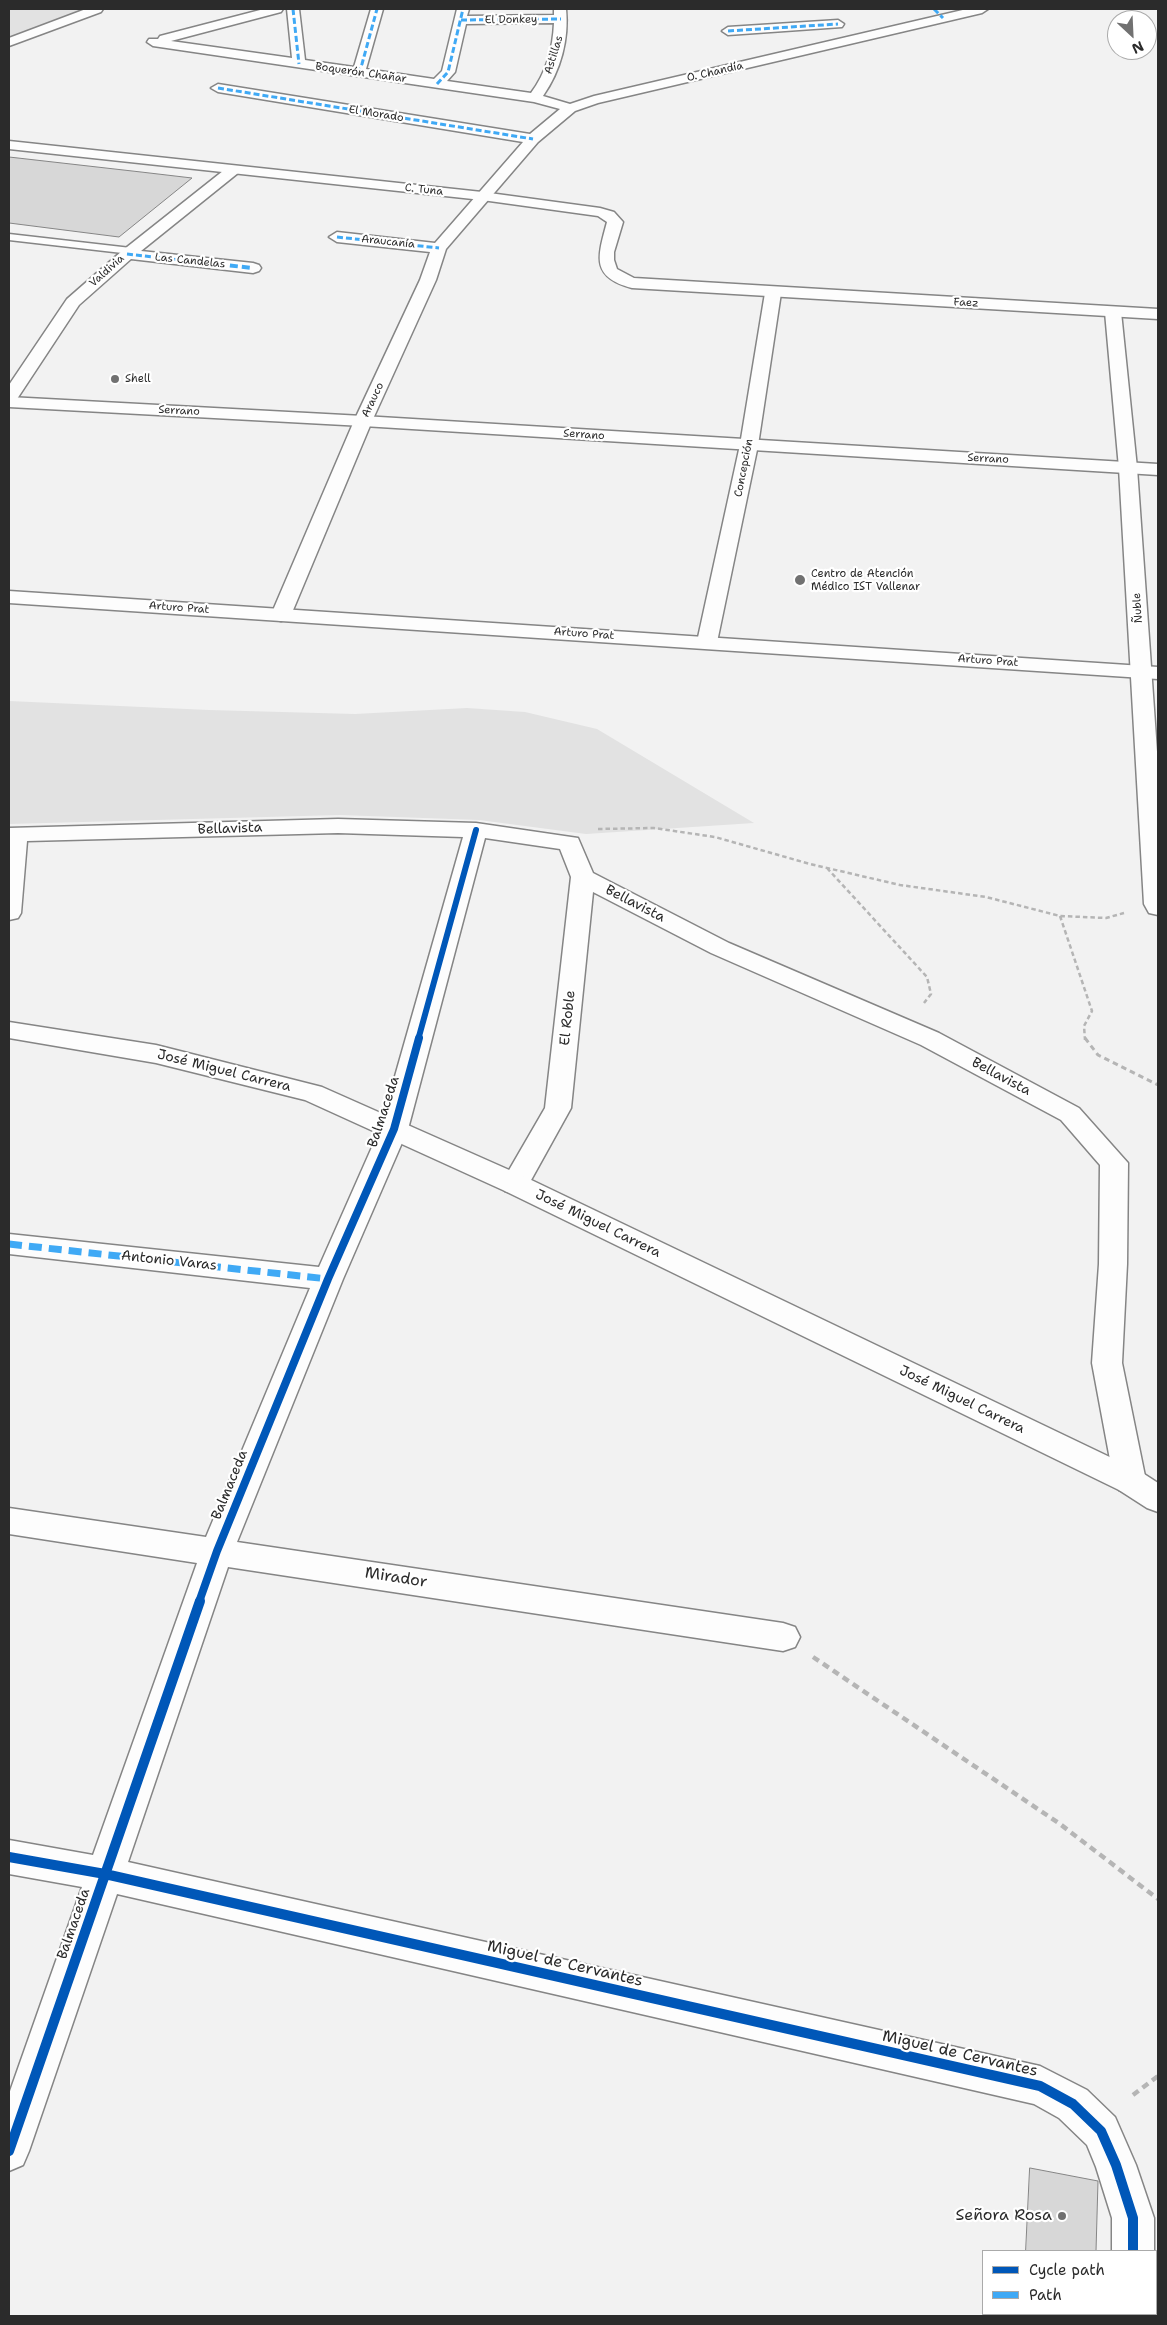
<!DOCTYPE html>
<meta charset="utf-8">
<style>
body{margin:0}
#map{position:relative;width:1167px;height:2325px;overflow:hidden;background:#f2f2f2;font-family:"Shantell Sans",sans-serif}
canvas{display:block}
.frame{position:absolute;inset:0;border:10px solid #2b2b2b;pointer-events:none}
.legend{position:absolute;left:982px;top:2250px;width:175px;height:65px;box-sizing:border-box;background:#fff;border:1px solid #aaa;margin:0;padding:6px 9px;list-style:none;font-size:15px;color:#2b2b2b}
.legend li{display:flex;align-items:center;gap:10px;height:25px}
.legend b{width:25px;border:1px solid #aaa}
.north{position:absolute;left:1107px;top:10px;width:50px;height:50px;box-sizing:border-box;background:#fff;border:1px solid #aaa;border-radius:50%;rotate:155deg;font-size:14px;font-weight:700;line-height:20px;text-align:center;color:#2b2b2b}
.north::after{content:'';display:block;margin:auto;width:18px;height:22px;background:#717171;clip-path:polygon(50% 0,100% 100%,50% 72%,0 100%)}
</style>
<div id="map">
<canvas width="1167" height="2325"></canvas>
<div class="frame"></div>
<ul class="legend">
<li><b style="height:6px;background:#0057b8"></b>Cycle path</li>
<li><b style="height:6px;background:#3fa9f5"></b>Path</li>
</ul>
<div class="north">N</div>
</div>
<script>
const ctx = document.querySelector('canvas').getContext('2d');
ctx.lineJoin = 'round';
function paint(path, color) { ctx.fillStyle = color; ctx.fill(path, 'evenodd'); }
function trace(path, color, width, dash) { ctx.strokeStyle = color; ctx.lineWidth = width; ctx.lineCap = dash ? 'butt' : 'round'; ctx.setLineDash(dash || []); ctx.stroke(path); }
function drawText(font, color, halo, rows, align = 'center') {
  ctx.font = font + ' "Shantell Sans",sans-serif'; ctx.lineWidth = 4.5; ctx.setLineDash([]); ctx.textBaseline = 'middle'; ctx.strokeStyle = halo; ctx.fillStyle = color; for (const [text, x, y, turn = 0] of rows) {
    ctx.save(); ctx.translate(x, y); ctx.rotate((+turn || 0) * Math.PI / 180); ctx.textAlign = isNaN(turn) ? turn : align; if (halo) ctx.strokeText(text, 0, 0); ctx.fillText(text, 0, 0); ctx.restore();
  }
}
paint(new Path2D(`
 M 9,9 L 95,9 L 51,28 L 9,40 Z
 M 9,701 L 209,710 L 355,714 L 467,708 L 525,712 L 597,729 L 754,823 L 586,834 L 479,820 L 340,815 L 9,824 Z`), '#e2e2e2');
const building = new Path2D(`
 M 9,157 L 141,172 L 192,178 L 119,237 L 9,223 Z
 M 1030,2168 L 1098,2181 L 1096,2251 L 1026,2251 Z`);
paint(building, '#d7d7d7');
trace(building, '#858585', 1);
const service = new Path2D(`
 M 9,234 L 131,248 L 136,251 L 131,254 L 9,240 Z`);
const minor = new Path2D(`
 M 264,9 L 283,9 L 281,12 L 171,41 L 292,58 L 287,9 L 299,9 L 305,60 L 354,67 L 371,9 L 383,9 L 366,69 L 434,79 L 442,71 L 457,9 L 469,9 L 467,16 L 554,15 L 554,9 L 566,9 C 569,39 561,70 543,96 L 570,104 L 594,96 L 967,9 L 988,9 L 982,13 L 598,103 L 575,111 L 538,142 L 446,249 L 436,280 L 372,421 L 291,615 L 288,619 L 281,621 L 274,619 L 271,615 L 354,421 L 420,280 L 430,252 L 337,242 L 329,237 L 337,232 L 435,243 L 523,142 L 218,92 L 211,88 L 218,84 L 530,134 L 560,109 L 534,102 L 153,46 L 147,42 L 149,39 L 158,39 L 160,36 ZM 554,23 C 553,48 546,73 531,93 L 447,81 L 455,72 L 466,24 Z
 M 838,20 L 844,24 L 842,27 L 728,35 L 722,31 L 728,27 Z
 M 233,166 L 238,167 L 240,170 L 238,173 L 141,251 L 253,263 L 259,265 L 261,268 L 259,271 L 253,273 L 131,259 L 79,305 L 15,402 L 9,403 L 9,385 L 67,299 L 122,251 L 228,167 Z
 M 773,288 L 779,290 L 781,293 L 758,445 L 717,642 L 714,646 L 707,648 L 700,646 L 697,642 L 740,445 L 765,293 L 767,290 Z
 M 1113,307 L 1119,309 L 1121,312 L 1137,468 L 1158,766 L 1158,915 L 1149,913 L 1144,904 L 1119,468 L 1105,312 L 1107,309 Z
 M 338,819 L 476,823 L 578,838 L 593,873 L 729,943 L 939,1033 L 1079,1108 L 1128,1163 L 1127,1264 L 1122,1363 L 1146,1481 L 1141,1490 L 1130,1494 L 1119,1490 L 1114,1481 L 1092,1363 L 1099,1264 L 1100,1165 L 1061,1120 L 921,1045 L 711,953 L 593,892 L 571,1108 L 525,1191 L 515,1194 L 505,1191 L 501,1184 L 545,1108 L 571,877 L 560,849 L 485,838 L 408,1129 L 343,1279 L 237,1542 L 783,1623 L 795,1627 L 800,1637 L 795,1647 L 783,1651 L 228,1567 L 128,1862 L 1040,2066 L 1087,2090 L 1115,2117 L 1136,2165 L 1154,2218 L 1154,2251 L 1112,2251 L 1112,2218 L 1096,2167 L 1087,2145 L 1059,2118 L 1034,2104 L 117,1894 L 29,2151 L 23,2165 L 9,2171 L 9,2094 L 82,1887 L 9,1874 L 9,1840 L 93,1855 L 197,1563 L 9,1534 L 9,1508 L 206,1537 L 310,1288 L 9,1254 L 9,1234 L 319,1267 L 380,1129 L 463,837 L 338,833 L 27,841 L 21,913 L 18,918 L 9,920 L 9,828 Z
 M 1113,2314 L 1155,2314 L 1155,2316 L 1113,2316 Z`);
const tertiary = new Path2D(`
 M 9,141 L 482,192 L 600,208 L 614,212 L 623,222 L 614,252 L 614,260 L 617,269 L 634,278 L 1158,309 L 1158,319 L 632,288 C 590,277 598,256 607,222 L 598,216 L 482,200 L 9,149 Z`);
const secondary = new Path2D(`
 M 86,9 L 103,9 L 101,12 L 9,46 L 9,38 Z
 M 9,397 L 363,416 L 1158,464 L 1158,475 L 363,426 L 9,407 Z
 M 9,591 L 1158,667 L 1158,679 L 9,603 Z
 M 9,1022 L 156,1045 L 322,1087 L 525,1177 L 1141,1472 L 1158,1483 L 1158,1512 L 1147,1508 L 1119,1490 L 505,1191 L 305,1100 L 156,1063 L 9,1038 Z`);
trace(service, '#858585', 3);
trace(minor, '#858585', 3);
trace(tertiary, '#858585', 3);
trace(secondary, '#858585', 3);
trace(new Path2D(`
 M 598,829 L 654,828 L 715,837 L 810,864 L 900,885 L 986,897 L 1060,916 L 1106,918 L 1124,913
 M 827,868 L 927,977 L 931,994 L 924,1003
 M 1060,916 L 1092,1011 L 1084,1026 L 1085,1040`), '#b5b5b5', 2.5, [4.5, 3]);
trace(new Path2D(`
 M 1085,1038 L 1098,1055 L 1158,1085`), '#b5b5b5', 3, [5.5, 4]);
trace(new Path2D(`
 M 813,1657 L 1060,1824 L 1158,1899
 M 1133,2095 L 1158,2076`), '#b5b5b5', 4.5, [7, 5]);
paint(service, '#fdfdfd');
paint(minor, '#fdfdfd');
paint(tertiary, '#fdfdfd');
paint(secondary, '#fdfdfd');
trace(new Path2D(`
 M 293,9 L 299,64
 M 934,9 L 943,18
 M 461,20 L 561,19
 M 728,31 L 838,24
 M 357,73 L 362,64 L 377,9
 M 437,84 L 448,72 L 463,9
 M 218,88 L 533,139
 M 337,237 L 439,248
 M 127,254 L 217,264`), '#3fa9f5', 3, [6, 3]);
trace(new Path2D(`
 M 206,263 L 253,268`), '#3fa9f5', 4, [8, 4]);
trace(new Path2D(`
 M 9,1244 L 328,1279`), '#3fa9f5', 7, [13, 7]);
trace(new Path2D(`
 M 418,1040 L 476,830`), '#0057b8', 6);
trace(new Path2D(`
 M 199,1602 L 217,1551 L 328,1279 L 394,1129 L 419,1038`), '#0057b8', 8);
trace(new Path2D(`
 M 9,1857 L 105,1874 L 1040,2086 L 1073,2104 L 1101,2131 L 1116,2165 L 1133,2218 L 1133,2251
 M 9,2151 L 200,1601`), '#0057b8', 10);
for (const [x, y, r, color] of [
 [115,379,5,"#717171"],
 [800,580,6,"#717171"],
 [1062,2216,5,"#717171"]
]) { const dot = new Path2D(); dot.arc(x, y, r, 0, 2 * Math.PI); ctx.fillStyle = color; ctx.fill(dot); trace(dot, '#fff', 2); }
drawText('11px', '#2b2b2b', '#fff', [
 ["El Donkey",511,20,-1],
 ["Astillas",554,55,-73],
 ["O. Chandía",715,72,-13],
 ["Boquerón Chañar",361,73,8],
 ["El Morado",376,114,9],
 ["C. Tuna",424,190,6],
 ["Araucanía",388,242,6],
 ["Las Candelas",190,261,6],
 ["Valdivia",107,271,-42],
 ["Faez",966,303,3],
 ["Arauco",373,400,-65],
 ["Serrano",179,411,3],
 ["Serrano",584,435,4],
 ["Serrano",988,459,3],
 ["Concepción",744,468,-79],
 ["Arturo Prat",179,608,4],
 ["Ñuble",1138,608,-94],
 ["Arturo Prat",584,634,4],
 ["Arturo Prat",988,661,4]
]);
drawText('11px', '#2b2b2b', '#fff', [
 ["Shell",125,379],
 ["Centro de Atención",811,574],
 ["Médico IST Vallenar",811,587]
], 'left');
drawText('14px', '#2b2b2b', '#fff', [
 ["Bellavista",230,829,-2],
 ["Bellavista",635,904,27],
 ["El Roble",568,1018,-84],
 ["José Miguel Carrera",224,1071,14],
 ["Bellavista",1001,1077,28],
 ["Balmaceda",384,1112,-72],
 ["José Miguel Carrera",598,1224,26],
 ["Antonio Varas",169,1261,6],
 ["José Miguel Carrera",962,1400,26],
 ["Balmaceda",230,1485,-68],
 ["Balmaceda",74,1924,-71]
]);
drawText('16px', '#2b2b2b', '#fff', [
 ["Mirador",396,1578,9],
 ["Miguel de Cervantes",565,1964,13],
 ["Miguel de Cervantes",960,2054,13]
]);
drawText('16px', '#2b2b2b', '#fff', [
 ["Señora Rosa",1052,2216]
], 'right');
</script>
